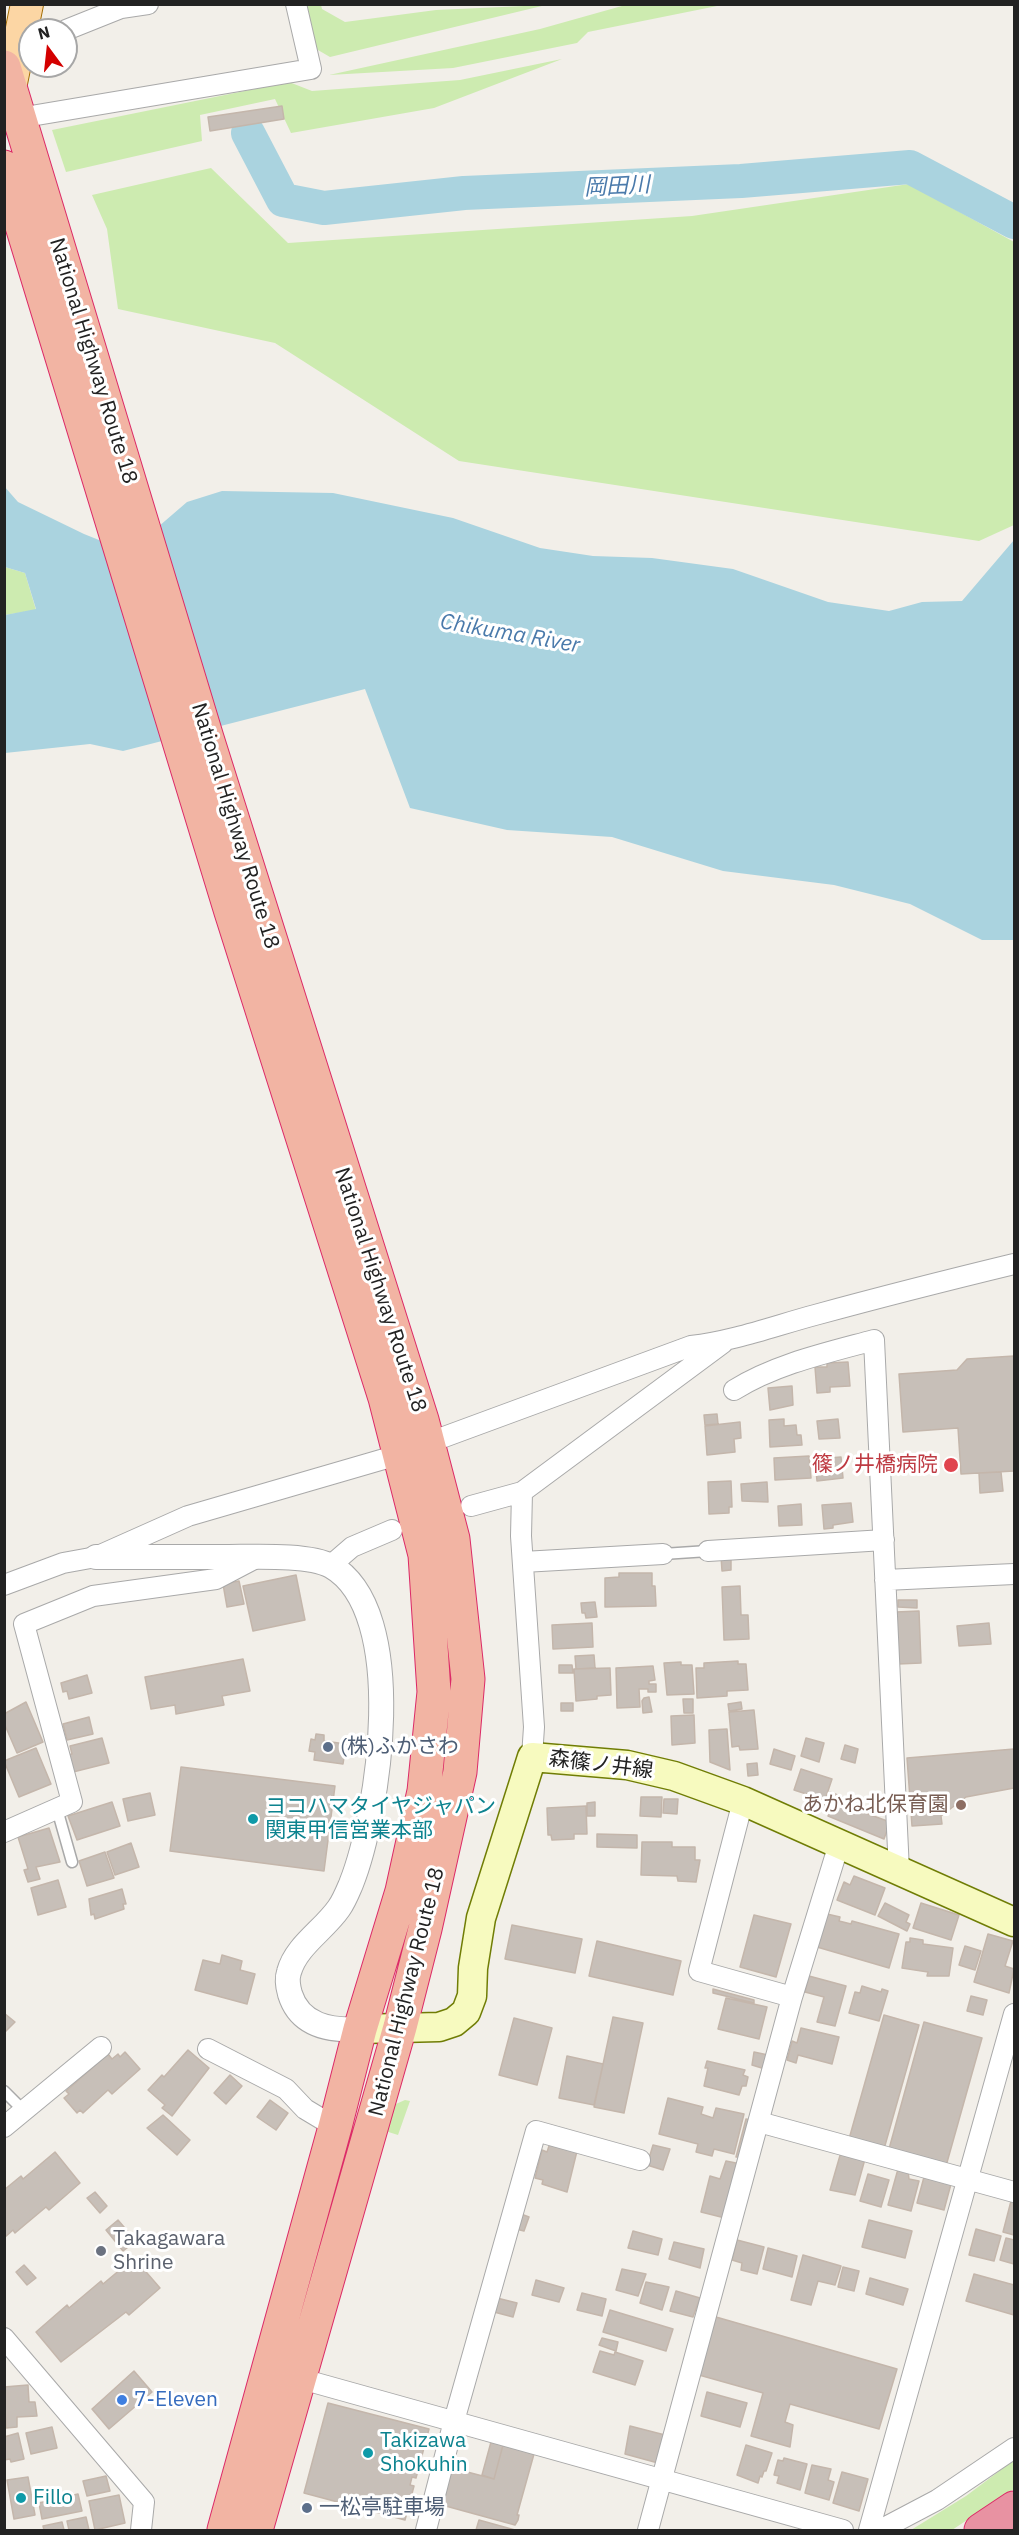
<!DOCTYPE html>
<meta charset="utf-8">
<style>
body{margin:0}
#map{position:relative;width:1019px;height:2535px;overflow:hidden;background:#f2efe9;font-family:"IBM Plex Sans",sans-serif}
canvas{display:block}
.frame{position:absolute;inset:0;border:6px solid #222;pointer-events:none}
.north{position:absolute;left:18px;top:18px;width:60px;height:60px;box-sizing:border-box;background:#fff;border:2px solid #a7a7a7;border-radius:50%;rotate:345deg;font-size:16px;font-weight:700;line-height:24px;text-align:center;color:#222}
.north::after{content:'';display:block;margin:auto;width:21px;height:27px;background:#d40000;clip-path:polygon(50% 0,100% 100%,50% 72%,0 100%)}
</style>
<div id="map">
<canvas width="1019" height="2535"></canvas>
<div class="frame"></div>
<div class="north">N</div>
</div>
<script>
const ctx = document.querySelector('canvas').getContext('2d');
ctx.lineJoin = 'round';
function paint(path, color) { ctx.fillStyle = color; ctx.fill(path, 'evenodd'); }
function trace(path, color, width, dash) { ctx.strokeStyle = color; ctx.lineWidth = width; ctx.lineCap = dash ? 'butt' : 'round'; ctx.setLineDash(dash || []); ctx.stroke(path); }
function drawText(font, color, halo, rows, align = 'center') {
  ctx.font = font + ' "IBM Plex Sans","Noto Sans JP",sans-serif'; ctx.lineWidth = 6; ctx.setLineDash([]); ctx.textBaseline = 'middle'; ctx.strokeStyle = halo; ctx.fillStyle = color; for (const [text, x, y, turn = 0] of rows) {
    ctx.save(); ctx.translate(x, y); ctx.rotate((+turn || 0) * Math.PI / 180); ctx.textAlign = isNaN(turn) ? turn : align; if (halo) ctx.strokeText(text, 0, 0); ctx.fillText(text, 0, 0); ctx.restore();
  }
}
paint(new Path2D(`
 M 629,4 L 722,5 L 588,32 L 577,43 L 453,68 L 329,75 L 540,29 Z
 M 305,5 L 321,5 L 322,9 L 345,22 L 436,10 L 546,5 L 330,57 L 311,46 Z
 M 562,59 L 434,108 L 291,133 L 275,99 L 200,115 L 202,141 L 66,172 L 52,130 L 289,82 L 312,91 L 460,80 Z
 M 211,168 L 288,243 L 692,216 L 909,184 L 1014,242 L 1014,525 L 979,541 L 459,461 L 275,343 L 118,309 L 107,229 L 92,195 Z
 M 5,567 L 25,573 L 36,610 L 5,615 Z
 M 405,2100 L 410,2101 L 398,2135 L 382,2130 L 389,2107 Z
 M 1014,2460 L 1014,2489 L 952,2530 L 911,2530 L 966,2496 Z`), '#cdebb0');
paint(new Path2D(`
 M 4,486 L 18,502 L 84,534 L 129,552 L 187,502 L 222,491 L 333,493 L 453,518 L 540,548 L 593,556 L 652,558 L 733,569 L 828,602 L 889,611 L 922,602 L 962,601 L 1014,540 L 1014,940 L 982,940 L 910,904 L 834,885 L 723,871 L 612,837 L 507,830 L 410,808 L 365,689 L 123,751 L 90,744 L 5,753 L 5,615 L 36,609 L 25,573 L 5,567 Z`), '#aad3df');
trace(new Path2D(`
 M 248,133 L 283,200 L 324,208 L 464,193 L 741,181 L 910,167 L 1014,222`), '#aad3df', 34);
const building = new Path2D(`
 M 282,106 L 284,119 L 210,131 L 208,117 Z
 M 1014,1356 L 1014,1471 L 961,1474 L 958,1428 L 903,1432 L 899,1374 L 957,1370 L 967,1359 Z
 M 848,1362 L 850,1386 L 830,1387 L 830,1392 L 817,1393 L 815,1367 L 827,1367 L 827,1363 Z
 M 792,1386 L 793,1405 L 770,1410 L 768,1388 Z
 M 717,1414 L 718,1424 L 705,1425 L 704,1415 Z
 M 784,1419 L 784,1426 L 796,1425 L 797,1435 L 801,1435 L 802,1445 L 770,1447 L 769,1420 Z
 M 838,1419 L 840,1438 L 819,1439 L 817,1421 Z
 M 740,1422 L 741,1438 L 734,1439 L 735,1452 L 707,1455 L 705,1426 Z
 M 809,1456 L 811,1478 L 775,1480 L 774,1458 Z
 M 841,1457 L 843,1478 L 817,1481 L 815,1459 Z
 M 1001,1472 L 1003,1491 L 980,1493 L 979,1473 Z
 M 731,1481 L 732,1507 L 729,1507 L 729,1513 L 709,1514 L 708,1482 Z
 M 767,1482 L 768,1502 L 742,1501 L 741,1484 Z
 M 851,1503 L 853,1522 L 833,1525 L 833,1528 L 824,1529 L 822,1505 Z
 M 801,1504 L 802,1525 L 779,1526 L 778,1506 Z
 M 721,1556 L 731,1556 L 731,1570 L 722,1571 Z
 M 619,1573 L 652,1573 L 652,1586 L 655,1586 L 656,1606 L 605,1607 L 605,1578 L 619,1577 Z
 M 296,1575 L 305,1620 L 253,1631 L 243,1586 Z
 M 239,1581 L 244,1604 L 227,1607 L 223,1584 Z
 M 740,1586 L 741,1615 L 748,1615 L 749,1639 L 724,1640 L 722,1587 Z
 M 898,1600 L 917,1600 L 917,1608 L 898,1607 Z
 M 595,1602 L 597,1617 L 586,1618 L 585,1613 L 582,1613 L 581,1603 Z
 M 919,1611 L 921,1663 L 898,1664 L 896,1612 Z
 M 592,1623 L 593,1647 L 553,1649 L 552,1625 Z
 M 989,1623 L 991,1644 L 959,1646 L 957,1626 Z
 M 594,1655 L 595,1668 L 576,1669 L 575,1656 Z
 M 243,1659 L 250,1691 L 222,1696 L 224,1705 L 176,1714 L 175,1705 L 151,1709 L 145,1677 Z
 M 738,1661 L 738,1664 L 746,1664 L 748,1690 L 727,1691 L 727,1696 L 697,1698 L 696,1668 L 704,1668 L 704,1663 Z
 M 681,1662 L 681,1665 L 692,1665 L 694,1694 L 667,1695 L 664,1663 Z
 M 559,1665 L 572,1665 L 573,1673 L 559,1673 Z
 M 653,1666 L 655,1680 L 649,1681 L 649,1684 L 656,1684 L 656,1692 L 648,1692 L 648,1689 L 639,1689 L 640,1707 L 617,1708 L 616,1668 Z
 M 610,1668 L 611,1695 L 597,1696 L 597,1699 L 576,1701 L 574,1669 Z
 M 87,1675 L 92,1693 L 69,1699 L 67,1691 L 63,1692 L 61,1683 Z
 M 649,1697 L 652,1712 L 643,1713 L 642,1701 L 644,1698 Z
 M 683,1699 L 693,1699 L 693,1713 L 684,1713 Z
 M 26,1702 L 43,1742 L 17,1753 L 4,1723 L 4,1714 Z
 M 741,1702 L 742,1709 L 729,1711 L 728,1704 Z
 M 561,1703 L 573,1703 L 573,1711 L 561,1711 Z
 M 754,1710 L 758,1749 L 740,1750 L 739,1746 L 732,1747 L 729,1712 Z
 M 694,1715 L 695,1743 L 672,1745 L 671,1716 Z
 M 89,1717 L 93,1734 L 67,1740 L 63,1724 Z
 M 727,1729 L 730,1770 L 710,1762 L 709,1730 Z
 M 316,1734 L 324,1735 L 324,1741 L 346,1744 L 343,1764 L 314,1760 L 315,1752 L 309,1751 L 311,1739 L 315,1740 Z
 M 102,1738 L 109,1763 L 73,1772 L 68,1755 L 72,1754 L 70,1746 Z
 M 806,1738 L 824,1743 L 819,1762 L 801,1756 Z
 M 845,1745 L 858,1749 L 855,1763 L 841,1759 Z
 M 36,1748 L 51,1784 L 19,1797 L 4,1761 Z
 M 774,1749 L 795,1756 L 791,1770 L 770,1764 Z
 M 1014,1749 L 1014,1788 L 966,1797 L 941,1816 L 942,1824 L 912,1826 L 907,1758 Z
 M 757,1763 L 758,1775 L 748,1776 L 747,1764 Z
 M 181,1767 L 335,1786 L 324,1871 L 170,1851 Z
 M 801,1769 L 832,1779 L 825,1800 L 794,1790 Z
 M 830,1792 L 848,1799 L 846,1806 L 890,1822 L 884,1839 L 828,1816 L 830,1811 L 823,1809 Z
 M 150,1793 L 155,1815 L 128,1821 L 123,1799 Z
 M 641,1797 L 662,1797 L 661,1817 L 640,1816 Z
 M 664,1799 L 678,1799 L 677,1814 L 663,1813 Z
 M 112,1802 L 120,1826 L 77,1840 L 68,1816 Z
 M 595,1802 L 595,1816 L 587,1816 L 587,1803 Z
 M 586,1806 L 587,1834 L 574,1834 L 574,1839 L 552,1840 L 551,1835 L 548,1835 L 547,1808 Z
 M 49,1828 L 60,1862 L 36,1867 L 40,1879 L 28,1882 L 24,1870 L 28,1869 L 18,1837 Z
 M 597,1834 L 637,1835 L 637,1848 L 597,1847 Z
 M 642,1842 L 672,1842 L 672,1847 L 695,1847 L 695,1860 L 700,1860 L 696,1882 L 678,1881 L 677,1876 L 641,1875 Z
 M 131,1843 L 139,1867 L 115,1875 L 107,1852 Z
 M 105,1852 L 114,1878 L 87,1886 L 79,1861 Z
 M 854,1876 L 885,1888 L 875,1915 L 837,1900 L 844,1882 L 850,1885 Z
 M 58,1880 L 66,1907 L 38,1915 L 31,1888 Z
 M 122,1889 L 126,1904 L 123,1904 L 124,1909 L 95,1919 L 94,1914 L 91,1915 L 89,1899 Z
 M 885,1903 L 909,1915 L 906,1922 L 910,1924 L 907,1931 L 878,1916 Z
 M 921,1903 L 959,1915 L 951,1940 L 913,1928 Z
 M 827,1914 L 840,1917 L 839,1921 L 851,1924 L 852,1921 L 899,1934 L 889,1968 L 817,1947 Z
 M 754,1915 L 791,1924 L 776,1977 L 740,1967 Z
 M 512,1925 L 582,1939 L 575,1973 L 505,1959 Z
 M 988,1934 L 1013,1941 L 1005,1966 L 1014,1969 L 1009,1993 L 974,1982 Z
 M 910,1938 L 923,1940 L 923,1944 L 953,1948 L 949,1976 L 927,1976 L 928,1972 L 902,1968 L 906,1942 L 910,1942 Z
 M 597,1941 L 681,1961 L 673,1995 L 589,1976 Z
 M 965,1946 L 981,1951 L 975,1970 L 959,1965 Z
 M 222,1955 L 242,1961 L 240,1970 L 255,1974 L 247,2004 L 195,1990 L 203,1960 L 220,1964 Z
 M 809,1976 L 846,1986 L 835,2026 L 817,2022 L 824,1997 L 805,1992 Z
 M 862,1986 L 881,1992 L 882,1989 L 888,1991 L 879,2021 L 849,2013 L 855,1992 L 860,1993 Z
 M 713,1989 L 754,2000 L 754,2003 L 713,1993 Z
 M 971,1996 L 987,2000 L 983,2015 L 967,2011 Z
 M 726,1998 L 767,2007 L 759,2039 L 718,2029 Z
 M 4,2013 L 15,2022 L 4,2033 Z
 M 884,2015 L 919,2025 L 884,2149 L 849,2139 Z
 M 613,2017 L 643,2023 L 624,2113 L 594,2107 Z
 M 514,2018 L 552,2028 L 537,2085 L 499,2075 Z
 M 924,2022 L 982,2038 L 946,2166 L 889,2149 Z
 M 801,2028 L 839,2037 L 832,2064 L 798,2055 L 796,2063 L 787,2060 L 792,2041 L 797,2043 Z
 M 188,2050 L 209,2068 L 172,2116 L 162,2108 L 165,2105 L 148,2090 L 162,2075 L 164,2077 Z
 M 125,2052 L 140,2069 L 112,2094 L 108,2090 L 83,2113 L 80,2110 L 77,2113 L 64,2098 L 69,2094 L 66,2091 L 108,2054 L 112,2059 L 118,2054 L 120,2057 Z
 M 754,2052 L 768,2055 L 765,2069 L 752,2065 Z
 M 567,2056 L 603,2064 L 594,2105 L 559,2098 Z
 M 707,2061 L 745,2070 L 743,2075 L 748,2077 L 746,2086 L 742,2086 L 739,2095 L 704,2086 L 708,2068 L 705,2068 Z
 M 230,2075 L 242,2086 L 226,2104 L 214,2093 Z
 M 668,2098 L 703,2107 L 701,2114 L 713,2118 L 716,2108 L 744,2114 L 734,2154 L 714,2149 L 712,2156 L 696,2152 L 698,2144 L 659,2134 Z
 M 270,2100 L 288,2113 L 276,2130 L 257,2117 Z
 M 163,2115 L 190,2140 L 177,2155 L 147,2128 Z
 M 746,2119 L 751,2120 L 740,2157 L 736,2157 Z
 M 550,2143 L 577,2151 L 567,2192 L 542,2184 L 543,2180 L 535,2178 L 542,2150 L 547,2152 Z
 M 653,2145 L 670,2149 L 663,2170 L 647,2165 Z
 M 55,2152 L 80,2183 L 49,2210 L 46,2207 L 15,2233 L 13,2230 L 4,2238 L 4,2190 L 21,2176 L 23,2179 Z
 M 841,2152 L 865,2159 L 855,2195 L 830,2190 Z
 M 726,2161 L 741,2164 L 725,2218 L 701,2212 L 710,2176 L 720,2179 Z
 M 898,2169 L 908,2171 L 909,2179 L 919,2181 L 911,2211 L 888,2205 Z
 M 868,2174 L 889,2180 L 881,2207 L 860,2201 Z
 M 924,2177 L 951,2184 L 944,2210 L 917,2203 Z
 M 95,2192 L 107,2206 L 100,2213 L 87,2198 Z
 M 1011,2201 L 1014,2202 L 1014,2235 L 1003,2232 Z
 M 521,2214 L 529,2217 L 524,2231 L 516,2229 Z
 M 118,2220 L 136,2241 L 123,2251 L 106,2230 Z
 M 869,2220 L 912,2231 L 905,2258 L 862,2247 Z
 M 976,2229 L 1001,2236 L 994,2261 L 969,2255 Z
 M 633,2231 L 662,2239 L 658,2255 L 628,2248 Z
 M 1006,2238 L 1014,2240 L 1014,2264 L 1000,2260 Z
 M 737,2240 L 764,2247 L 757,2274 L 741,2270 L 742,2263 L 732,2260 Z
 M 674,2242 L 704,2249 L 700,2268 L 669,2259 Z
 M 768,2248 L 797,2256 L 792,2277 L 763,2269 Z
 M 803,2255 L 841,2266 L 835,2285 L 818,2281 L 811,2305 L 791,2300 Z
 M 134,2258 L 160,2288 L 129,2315 L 126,2312 L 61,2362 L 36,2332 L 67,2305 L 69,2308 L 101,2281 L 103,2284 Z
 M 24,2265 L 36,2278 L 27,2285 L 16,2272 Z
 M 843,2267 L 859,2271 L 854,2291 L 838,2287 Z
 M 622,2269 L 646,2274 L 638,2296 L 616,2290 Z
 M 974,2274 L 1014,2285 L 1014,2315 L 966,2301 Z
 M 870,2278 L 908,2289 L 903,2305 L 866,2294 Z
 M 536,2280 L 564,2288 L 559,2302 L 532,2295 Z
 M 646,2282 L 669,2287 L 662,2310 L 640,2303 Z
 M 676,2291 L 700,2298 L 693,2317 L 670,2311 Z
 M 582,2293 L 606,2299 L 602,2316 L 577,2310 Z
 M 497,2298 L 517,2303 L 513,2317 L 494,2312 Z
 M 610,2310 L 673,2329 L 666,2351 L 603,2332 Z
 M 716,2317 L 897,2369 L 879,2429 L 790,2404 L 785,2422 L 793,2425 L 790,2447 L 751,2436 L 763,2393 L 699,2375 Z
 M 602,2338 L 618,2342 L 616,2351 L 599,2345 Z
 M 600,2351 L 614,2355 L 615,2352 L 643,2361 L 635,2385 L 593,2372 Z
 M 134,2371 L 152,2392 L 109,2429 L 92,2409 Z
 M 28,2385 L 29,2402 L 35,2402 L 37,2416 L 17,2417 L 17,2427 L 6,2428 L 4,2387 Z
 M 707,2392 L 747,2403 L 740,2427 L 701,2416 Z
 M 328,2403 L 429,2429 L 416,2478 L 412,2477 L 410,2485 L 414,2486 L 405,2520 L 304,2493 Z
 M 630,2426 L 665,2435 L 658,2463 L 625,2454 Z
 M 52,2427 L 57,2448 L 31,2454 L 26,2433 Z
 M 18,2433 L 24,2459 L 11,2462 L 10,2459 L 4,2460 L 4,2437 Z
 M 491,2442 L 503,2445 L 494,2479 L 482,2475 Z
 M 503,2445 L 534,2454 L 517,2515 L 519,2515 L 518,2520 L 515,2525 L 442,2505 L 452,2468 L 494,2479 Z
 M 746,2445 L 772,2453 L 766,2471 L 764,2471 L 762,2477 L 760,2476 L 758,2483 L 737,2475 Z
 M 784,2458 L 807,2464 L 800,2490 L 777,2483 L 779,2476 L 774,2475 L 778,2460 L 783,2461 Z
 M 812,2465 L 831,2469 L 828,2480 L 834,2482 L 829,2500 L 805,2493 Z
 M 842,2472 L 868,2479 L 859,2511 L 833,2503 Z
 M 106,2476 L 110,2491 L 87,2496 L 83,2481 Z
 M 28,2477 L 35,2515 L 14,2519 L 7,2480 Z
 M 78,2494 L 82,2511 L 42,2519 L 39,2503 Z
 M 119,2495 L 125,2523 L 95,2530 L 89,2501 Z
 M 86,2517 L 89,2530 L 69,2530 L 67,2521 Z
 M 479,2520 L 515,2530 L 476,2530 Z
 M 62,2522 L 64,2530 L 44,2530 L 43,2526 Z`);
paint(building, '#c7bfb8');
trace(building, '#c4b6ab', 1.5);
const service = new Path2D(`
 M 663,1554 L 708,1551
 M 57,1809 L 72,1862
 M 4,2091 L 24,2111`);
const minor = new Path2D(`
 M 66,30 L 121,8 L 148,4
 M 19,118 L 311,69 L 296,4
 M 734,1390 C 776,1364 826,1353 874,1340 L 899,1871
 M 444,1437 L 691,1346 C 734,1341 774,1326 815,1315 C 881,1297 948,1280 1014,1264
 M 522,1492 L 521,1536 L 534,1727 L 532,1757
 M 471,1506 L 522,1492 L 723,1343
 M 708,1551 L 884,1540
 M 523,1562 L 663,1554
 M 330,1566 L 352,1547 L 392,1530
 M 885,1580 L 1014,1574
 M 4,1585 L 63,1563 L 96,1557 L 188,1516 L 384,1459
 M 743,1801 L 699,1971 L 792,1997
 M 4,1832 L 72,1802 L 24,1624 L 93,1596 L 216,1579 L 258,1557
 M 208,2049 L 286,2089 L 305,2109 L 335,2127
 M 759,2122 L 1014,2192
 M 4,2127 L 101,2047
 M 4,2338 L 144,2502 L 141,2530
 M 298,2378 L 843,2530
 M 426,2530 L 454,2421 L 536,2131 L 640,2160
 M 648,2530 L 792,1997 L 839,1844
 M 869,2530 L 1014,2014
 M 880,2530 L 937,2500 L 1014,2448`);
const tertiary = new Path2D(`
 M 96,1557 C 140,1557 183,1557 227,1557 C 253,1557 309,1554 331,1566 C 410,1611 379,1814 351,1884 C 348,1891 344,1901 339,1908 C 324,1930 296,1946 289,1972 C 287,1978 288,1987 290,1994 C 300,2026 331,2031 360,2029`);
const secondary = new Path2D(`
 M 360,2029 L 439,2027 L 454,2022 L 466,2012 L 472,1996 L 473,1968 L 481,1918 L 532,1757 L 627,1765 L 674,1776 L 743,1801 L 1014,1922`);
const primary = new Path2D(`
 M 10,88 L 27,4`);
const trunk = new Path2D(`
 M 4,67 L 207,738 L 422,1420 L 453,1539 L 468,1679 L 460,1772 L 425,1929 L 400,2027 L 256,2530
 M 4,167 L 231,912 L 385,1398 L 425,1555 L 434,1692 L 424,1791 L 402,1891 L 360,2029 L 335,2127 L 224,2530`);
const motorway = new Path2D(`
 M 981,2530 L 1014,2508`);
trace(service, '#a9a9a9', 13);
trace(minor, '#a9a9a9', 22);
trace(tertiary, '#a9a9a9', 26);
trace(secondary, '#707d05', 31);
trace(primary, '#a06b00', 34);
trace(trunk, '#dc2a67', 35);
trace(motorway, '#dc2a67', 35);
trace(service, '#fff', 10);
trace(minor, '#fff', 20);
trace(tertiary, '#fff', 24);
trace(secondary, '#f7fabf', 28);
trace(primary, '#fcd6a4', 32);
trace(trunk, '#f2b4a3', 33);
trace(motorway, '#e892a2', 33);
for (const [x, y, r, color] of [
 [951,1465,8,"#e0444e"],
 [328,1747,6,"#5c6f8a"],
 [961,1805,6,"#8d6e63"],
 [253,1819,6,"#0f9aa8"],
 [101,2251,6,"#6b7280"],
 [122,2400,6,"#3f7fe0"],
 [368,2453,6,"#0f9aa8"],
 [21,2498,6,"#0f9aa8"],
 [307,2508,6,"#5c6f8a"]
]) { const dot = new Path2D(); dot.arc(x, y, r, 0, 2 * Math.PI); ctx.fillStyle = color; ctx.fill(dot); trace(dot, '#fff', 2); }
drawText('21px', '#222', '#fff', [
 ["National Highway Route 18",93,361,73],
 ["National Highway Route 18",235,826,73],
 ["National Highway Route 18",380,1290,72],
 ["森篠ノ井線",601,1765,7],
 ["National Highway Route 18",407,1992,-76]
]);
drawText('21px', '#be3a42', '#fff', [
 ["篠ノ井橋病院",938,1465]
], 'right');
drawText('21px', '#4e5e75', '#fff', [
 ["(株)ふかさわ",340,1747],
 ["一松亭駐車場",319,2508]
], 'left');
drawText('21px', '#785e54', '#fff', [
 ["あかね北保育園",949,1805]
], 'right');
drawText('21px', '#0d838f', '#fff', [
 ["ヨコハマタイヤジャパン",265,1807],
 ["関東甲信営業本部",265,1831],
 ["Takizawa",380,2441],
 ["Shokuhin",380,2465],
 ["Fillo",33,2498]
], 'left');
drawText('21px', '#5b616d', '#fff', [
 ["Takagawara",113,2239],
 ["Shrine",113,2263]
], 'left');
drawText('21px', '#366cbe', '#fff', [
 ["7-Eleven",134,2400]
], 'left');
drawText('italic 22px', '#4a7aab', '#fff', [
 ["岡田川",617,187,-3],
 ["Chikuma River",510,634,10]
]);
</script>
